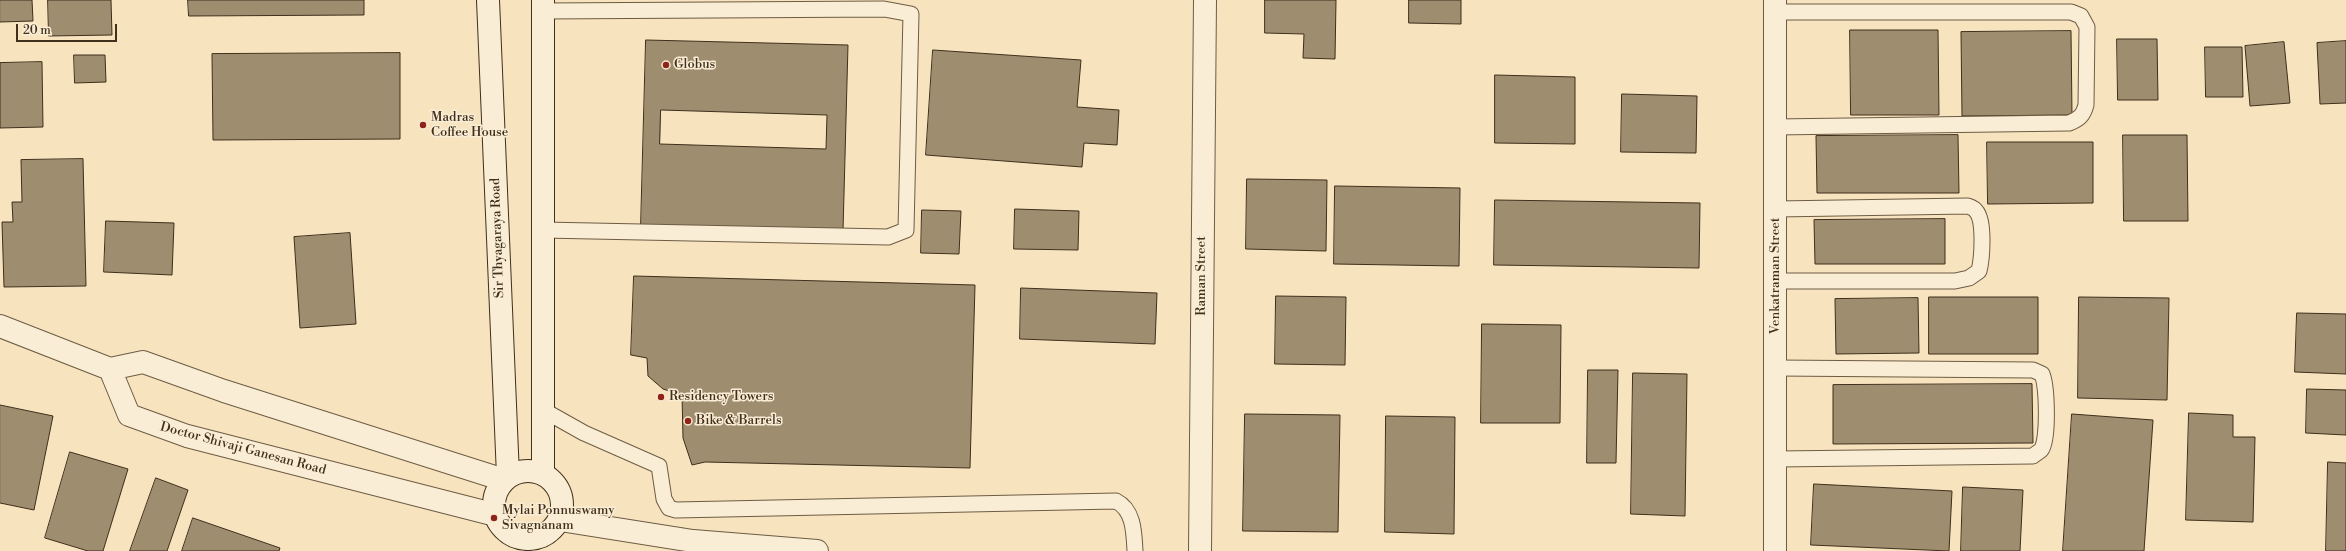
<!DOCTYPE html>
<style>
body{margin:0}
#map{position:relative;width:2346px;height:551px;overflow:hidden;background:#f8e3bf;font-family:"Libre Bodoni",serif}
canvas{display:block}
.scale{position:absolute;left:16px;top:24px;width:101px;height:18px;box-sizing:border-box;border:2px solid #3f2f1b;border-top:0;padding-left:5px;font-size:12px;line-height:14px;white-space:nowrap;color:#3f2f1b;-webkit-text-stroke:3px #faedd5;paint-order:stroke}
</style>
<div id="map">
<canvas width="2346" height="551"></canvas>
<div class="scale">20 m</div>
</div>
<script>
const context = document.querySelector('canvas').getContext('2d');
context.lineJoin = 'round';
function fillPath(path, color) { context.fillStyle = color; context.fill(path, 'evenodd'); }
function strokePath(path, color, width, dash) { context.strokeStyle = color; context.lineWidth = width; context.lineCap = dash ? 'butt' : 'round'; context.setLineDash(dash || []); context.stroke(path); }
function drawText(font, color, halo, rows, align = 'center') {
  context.font = font + ' "Libre Bodoni",serif'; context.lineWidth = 3; context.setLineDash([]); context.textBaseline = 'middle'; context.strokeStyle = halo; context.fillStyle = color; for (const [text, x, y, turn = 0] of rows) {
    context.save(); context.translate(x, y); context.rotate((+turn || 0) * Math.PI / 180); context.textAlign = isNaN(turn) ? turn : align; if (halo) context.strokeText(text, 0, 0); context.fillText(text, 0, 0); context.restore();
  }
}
const building = new Path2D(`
 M0 0H32L33 21 0 22Z
 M48 0H111L112 35 49 36Z
 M188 0H364V15L189 16Z
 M1265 0H1336L1335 59 1303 58 1304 34 1265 33Z
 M1409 0H1461V24L1409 23Z
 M1850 30H1938L1939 115H1851Z
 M2071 31 2072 115 1962 116 1961 32Z
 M2117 39H2157L2158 100H2118Z
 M646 40 848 45 843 231 641 225ZM661 110 827 115 826 149 660 144Z
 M2346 41V103L2320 104 2317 43Z
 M2284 42 2290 103 2250 106 2245 46Z
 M2205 47H2242L2243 97H2206Z
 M933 50 1081 60 1077 107 1119 110 1117 145 1084 143 1082 167 926 155Z
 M400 53V139L213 140 212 54Z
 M74 55H105L106 82 75 83Z
 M42 62 43 127 0 128V63Z
 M1495 75 1575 77V144L1495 143Z
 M1622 94 1697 96 1696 153 1621 152Z
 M1958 135 1959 193H1817L1816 136Z
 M2123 135H2187L2188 221H2124Z
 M1987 142H2093V203L1988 204Z
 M83 159 86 286 4 287 2 222H13L12 202H22L21 160Z
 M1247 179 1327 180 1326 251 1246 249Z
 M1335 186 1460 188 1459 266 1334 264Z
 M1495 200 1700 203 1699 268 1494 265Z
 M1015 209 1079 211 1078 250 1014 249Z
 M922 210 961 211 959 254 921 253Z
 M1945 219V264H1815L1814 220Z
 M106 221 174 223 172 275 104 272Z
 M350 233 356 324 300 328 294 237Z
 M634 276 975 285 970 468 705 462 692 465 683 438 682 395 663 389 648 376 647 358 631 355Z
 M1021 288 1157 293 1155 344 1020 339Z
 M1276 296 1346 297 1345 365 1275 364Z
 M1929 297H2038V354H1929Z
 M2079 297 2169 298 2167 400 2078 398Z
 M1918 298 1919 353 1836 354 1835 299Z
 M2297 313 2346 314V374L2295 372Z
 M1482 324 1561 325 1560 423H1481Z
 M1588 370H1618L1616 463H1587Z
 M1633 373 1687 374 1685 516 1631 514Z
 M2032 384 2033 443 1833 444V385Z
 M2307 389 2346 390V435L2306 433Z
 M0 405 53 416 34 510 0 503Z
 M2189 413 2233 415V437H2255L2253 522 2186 520Z
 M1245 414 1340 415 1338 532 1243 531Z
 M2072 414 2153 420 2144 551H2063Z
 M1386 416 1455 417 1454 534 1385 532Z
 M70 452 128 469 103 551H88L45 538Z
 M2328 462 2346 463V551H2326Z
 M156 478 188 490 167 551H130Z
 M1814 484 1952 491 1949 551 1811 545Z
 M1963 487 2023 490 2020 551H1961Z
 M193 518 280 548 279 551H182Z`);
fillPath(building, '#9f8d70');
strokePath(building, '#3f2f1b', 1);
const service = new Path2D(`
 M1775 127 2069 123C2079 119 2083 116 2086 105L2087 27 2081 16 2071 12H1776
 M1776 209 1968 206C1971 207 1975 209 1976 211 1985 221 1982 259 1979 271L1969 278 1955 281H1776
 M543 230 888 237 906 230 911 14 884 9 543 11
 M1776 368 2033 370 2042 374C2047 386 2049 440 2041 450 2039 452 2035 454 2033 456L1776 459
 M543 410 584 433 659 466 664 499 669 508 676 510 1116 501C1134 510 1134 533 1135 551`);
const minor = new Path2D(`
 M1200 551 1205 0
 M1775 551V0`);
const tertiary = new Path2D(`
 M0 326 110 369 129 415 187 436 496 515
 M110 369 143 362 224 391 504 480
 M560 520 693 541 817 551`);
const secondary = new Path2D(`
 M488 0 508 476
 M494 505a34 34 0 1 1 68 0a34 34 0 1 1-68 0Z
 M543 473V0`);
strokePath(service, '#6d5c44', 17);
strokePath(minor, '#6d5c44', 24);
strokePath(tertiary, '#6d5c44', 24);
strokePath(secondary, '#3f2f1b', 24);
strokePath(service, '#faedd5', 15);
strokePath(minor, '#faedd5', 22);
strokePath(tertiary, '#faedd5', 22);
strokePath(secondary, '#faedd5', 22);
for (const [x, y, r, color] of [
 [666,65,4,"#8f2418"],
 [423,125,4,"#8f2418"],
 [661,397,4,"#8f2418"],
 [688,421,4,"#8f2418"],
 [494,518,4,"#8f2418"]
]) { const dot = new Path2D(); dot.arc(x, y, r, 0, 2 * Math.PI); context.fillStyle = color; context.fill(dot); strokePath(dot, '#faedd5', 1.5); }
drawText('13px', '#3f2f1b', '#faedd5', [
 ["Globus",674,65],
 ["Madras",431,118],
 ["Coffee House",431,133],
 ["Residency Towers",669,397],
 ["Bike & Barrels",696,421],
 ["Mylai Ponnuswamy",502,511],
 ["Sivagnanam",502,526]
], 'left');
drawText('13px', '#3f2f1b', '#faedd5', [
 ["Sir Thyagaraya Road",498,238,-92],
 ["Raman Street",1202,276,-90],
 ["Venkatraman Street",1776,276,-90],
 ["Doctor Shivaji Ganesan Road",243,449,15]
]);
</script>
